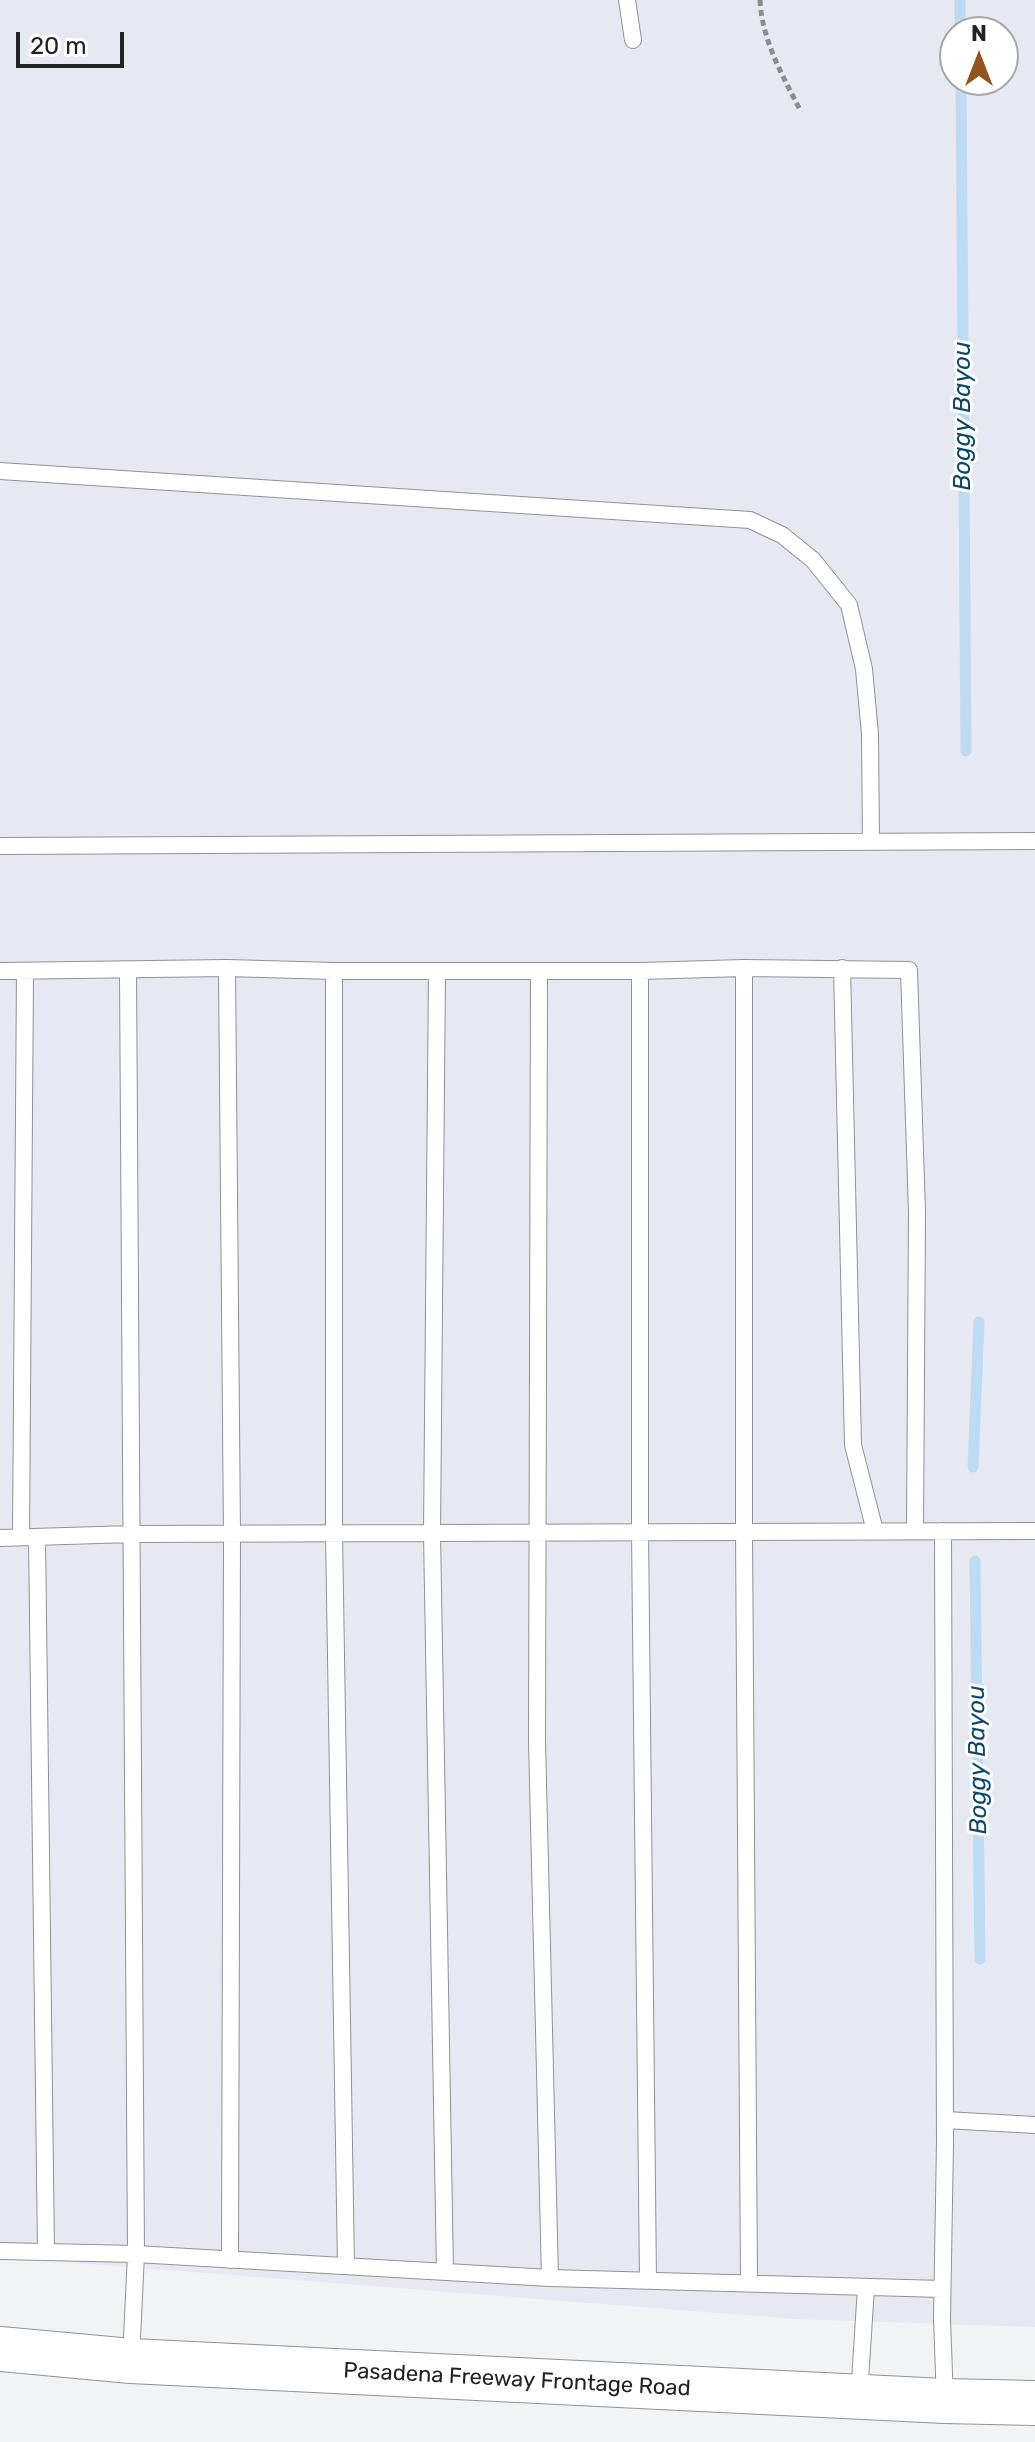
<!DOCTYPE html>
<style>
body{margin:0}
#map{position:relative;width:1035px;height:2442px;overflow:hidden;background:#f2f3f5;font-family:Rubik,sans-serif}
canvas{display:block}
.north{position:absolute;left:939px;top:16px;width:80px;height:80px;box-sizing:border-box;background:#fff;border:2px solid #a7a7a7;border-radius:50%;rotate:0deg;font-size:22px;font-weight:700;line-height:32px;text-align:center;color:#222223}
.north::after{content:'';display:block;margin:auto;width:28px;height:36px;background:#94551d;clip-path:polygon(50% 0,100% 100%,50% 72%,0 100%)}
.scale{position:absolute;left:16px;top:32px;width:108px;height:36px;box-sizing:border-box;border:4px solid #222223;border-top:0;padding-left:10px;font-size:24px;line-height:28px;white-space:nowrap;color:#222223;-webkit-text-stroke:6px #fff;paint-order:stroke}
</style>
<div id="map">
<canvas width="1035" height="2442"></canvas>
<div class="north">N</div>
<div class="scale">20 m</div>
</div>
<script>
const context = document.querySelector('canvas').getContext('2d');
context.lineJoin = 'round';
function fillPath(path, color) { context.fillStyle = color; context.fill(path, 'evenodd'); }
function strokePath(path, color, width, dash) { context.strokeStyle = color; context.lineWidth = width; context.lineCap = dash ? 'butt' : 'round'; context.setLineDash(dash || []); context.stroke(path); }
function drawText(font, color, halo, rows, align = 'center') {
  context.font = font + ' Rubik,sans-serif'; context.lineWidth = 6; context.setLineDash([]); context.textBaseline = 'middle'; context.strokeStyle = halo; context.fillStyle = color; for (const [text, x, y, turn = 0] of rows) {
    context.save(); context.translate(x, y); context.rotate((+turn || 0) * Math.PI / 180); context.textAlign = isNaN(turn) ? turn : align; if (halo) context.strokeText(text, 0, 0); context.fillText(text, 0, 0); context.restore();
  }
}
fillPath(new Path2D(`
 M0 0H1035V2327L795 2319 0 2257ZM955 32H1003V80H955Z`), '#e6e8f2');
strokePath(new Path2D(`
 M960 0V32
 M961 80 966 751
 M973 1467 979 1322
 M975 1561 980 1959`), '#bddbf3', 11);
const lane = new Path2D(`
 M627 0 633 40
 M0 471 750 520 782 535 813 560 849 605 864 669 870 734 871 842
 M0 846 1035 841
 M227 968 232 1534 230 2260
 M744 968V1532L749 2283
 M842 968 853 1445 875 1531
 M0 971 227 968 334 971H640L744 968 909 970 917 1212 915 1531
 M128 971 136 2254 131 2359
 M334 971V1534L346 2266
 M437 971 432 1533 445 2272
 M539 971 537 1741 550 2278
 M640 971V1532L648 2280
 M943 1531 945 2142 942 2319 945 2401
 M21 1537 25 971
 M37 1537 46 2252
 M0 1538 132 1534 1035 1531
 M945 2120 1035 2125
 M0 2251 136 2254 550 2278 942 2289
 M859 2396 866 2287`);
const secondary = new Path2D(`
 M0 2349 131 2361 945 2401 1035 2403`);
strokePath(lane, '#929295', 18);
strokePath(secondary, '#929295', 46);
strokePath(new Path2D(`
 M760 0C762 41 783 76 801 112`), '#8b8c8d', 5, [6, 4]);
strokePath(lane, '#fff', 16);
strokePath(secondary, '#fff', 44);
drawText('22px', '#222223', '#fff', [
 ["Pasadena Freeway Frontage Road",517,2380,3]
]);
drawText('italic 24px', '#0a486f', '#fff', [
 ["Boggy Bayou",963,416,-90],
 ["Boggy Bayou",978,1760,-91]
]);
</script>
